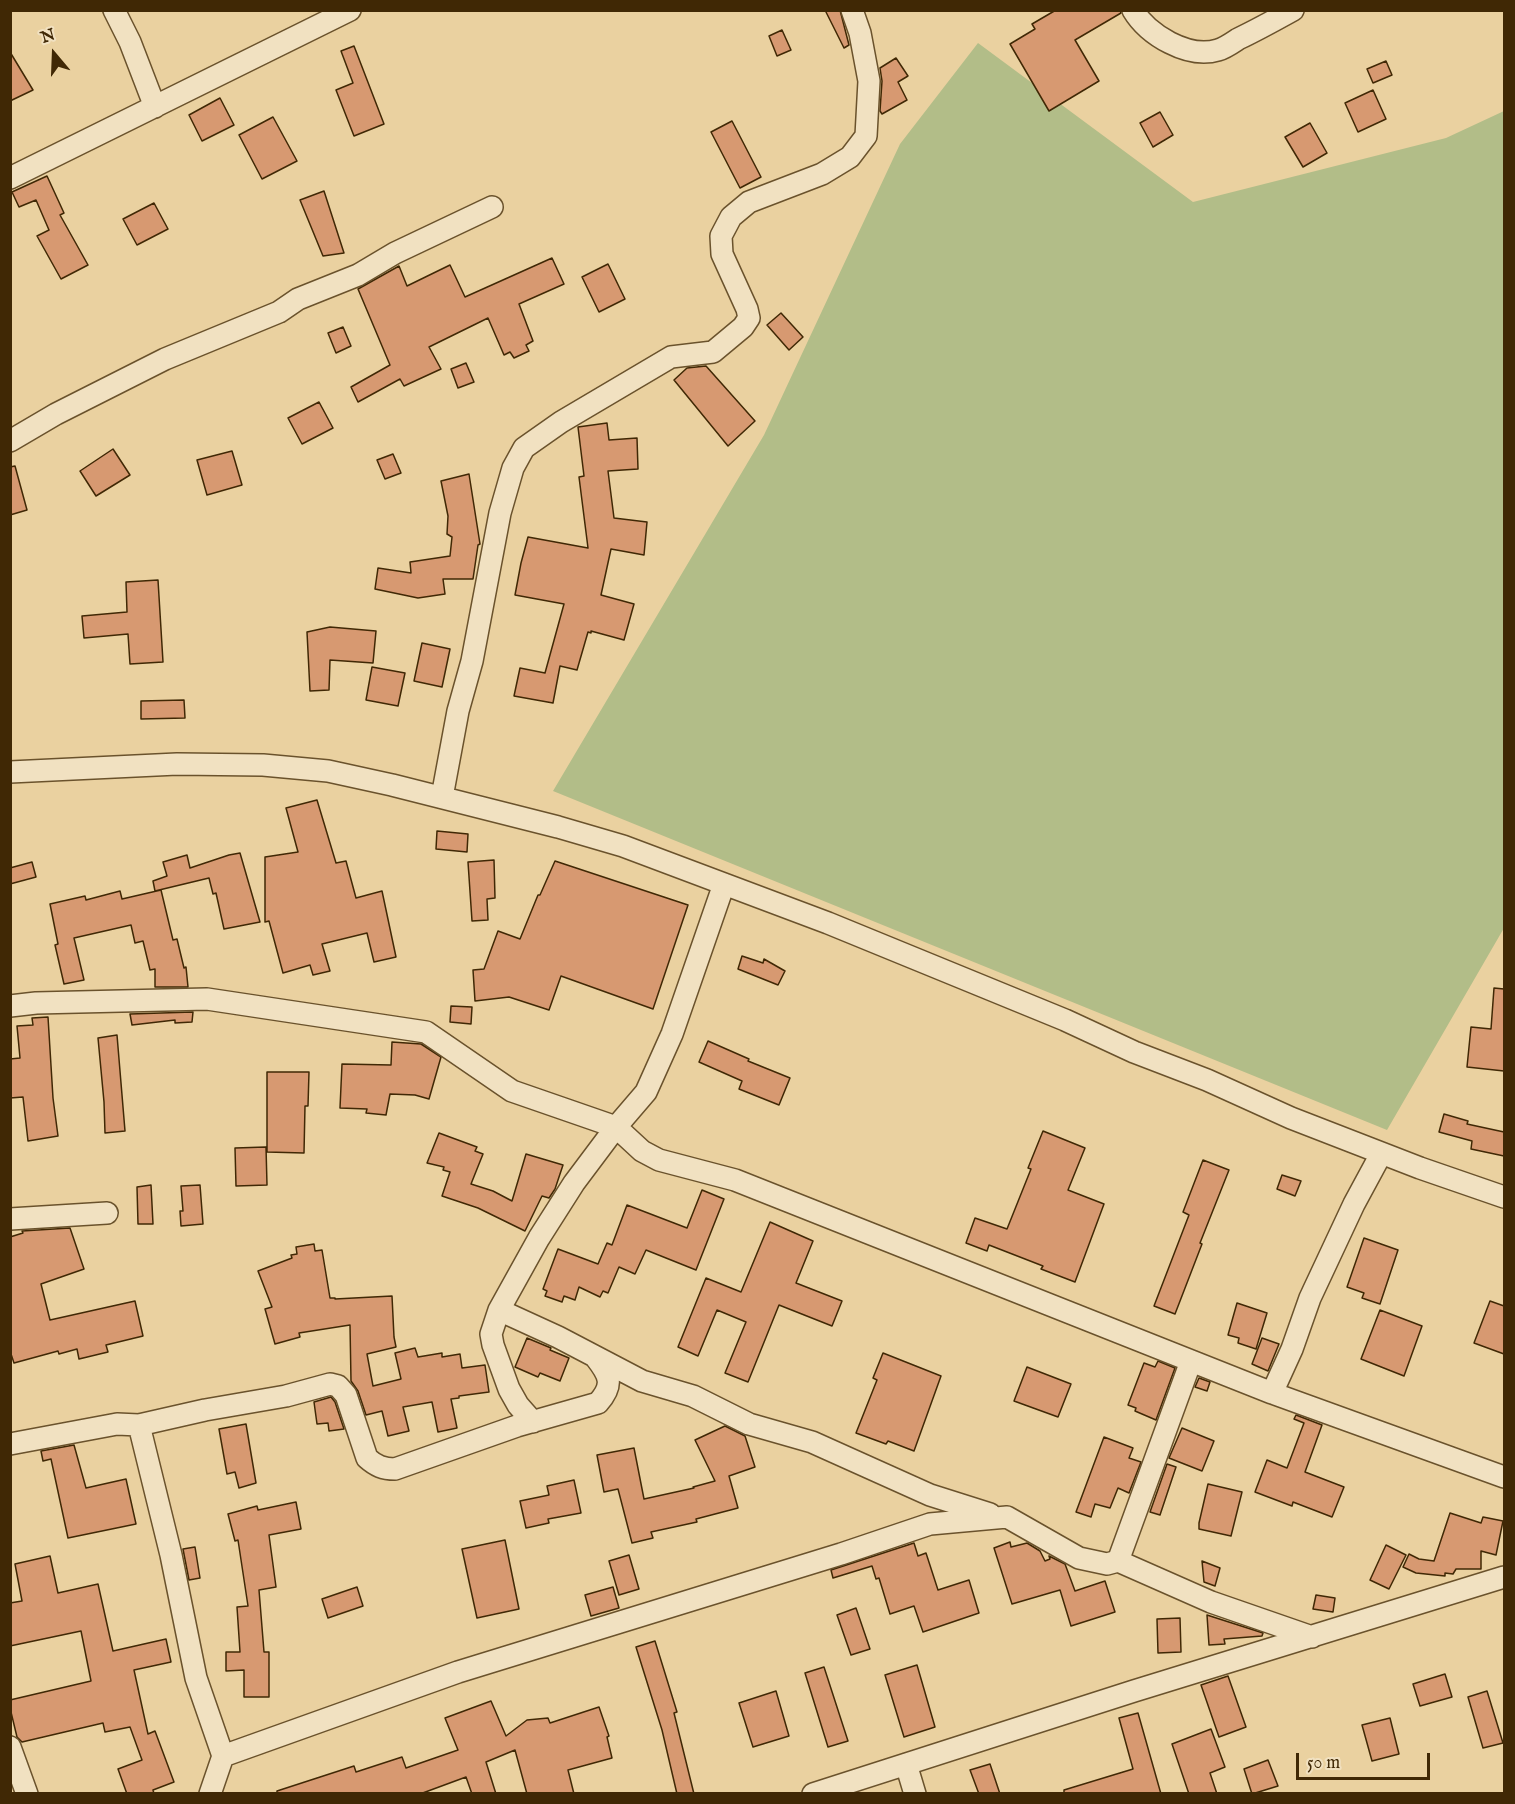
<!DOCTYPE html>
<style>
body{margin:0}
#map{position:relative;width:1515px;height:1804px;overflow:hidden;background:#ead1a0;font-family:"IM FELL English",serif}
canvas{display:block}
.frame{position:absolute;inset:0;border:12px solid #402805;pointer-events:none}
.north{position:absolute;left:24px;top:24px;width:60px;height:60px;-webkit-text-stroke:4px #f1e1c1;paint-order:stroke;rotate:341deg;font-size:16px;font-weight:700;line-height:24px;text-align:center;color:#402805}
.north::after{content:'';display:block;margin:auto;width:21px;height:27px;background:#402805;clip-path:polygon(50% 0,100% 100%,50% 72%,0 100%)}
.scale{position:absolute;left:1296px;top:1753px;width:134px;height:27px;box-sizing:border-box;border:3px solid #402805;border-top:0;padding-left:8px;font-size:18px;line-height:21px;white-space:nowrap;color:#402805;-webkit-text-stroke:4px #f1e1c1;paint-order:stroke}
</style>
<div id="map">
<canvas width="1515" height="1804"></canvas>
<div class="frame"></div>
<div class="north">N</div>
<div class="scale">50 m</div>
</div>
<script>
const context = document.querySelector('canvas').getContext('2d');
context.lineJoin = 'round';
function fillPath(path, color) { context.fillStyle = color; context.fill(path, 'evenodd'); }
function strokePath(path, color, width, dash) { context.strokeStyle = color; context.lineWidth = width; context.lineCap = dash ? 'butt' : 'round'; context.setLineDash(dash || []); context.stroke(path); }
fillPath(new Path2D(`
 M978 43 1193 202 1446 138 1504 111V928L1387 1130 553 791 764 435 900 144Z`), '#b2bd88');
const building = new Path2D(`
 M825 10H840L849 45 844 48Z
 M1056 10H1120L1121 13 1075 40 1099 81 1049 111 1010 44 1035 29 1032 24Z
 M782 30 791 50 777 56 769 36Z
 M354 46 384 124 354 136 336 90 353 83 341 51Z
 M10 52 33 90 10 101Z
 M896 58 908 76 898 82 907 100 882 114 880 111 882 81 880 68Z
 M1386 61 1392 75 1373 83 1367 69Z
 M1373 90 1386 119 1358 132 1345 103Z
 M220 98 234 125 202 141 189 115Z
 M1160 112 1173 135 1153 147 1140 123Z
 M273 117 297 161 262 179 239 135Z
 M732 121 761 177 740 188 711 132Z
 M1310 123 1327 153 1303 167 1285 137Z
 M47 176 64 213 60 215 88 265 61 279 37 236 49 230 36 200 19 207 12 192Z
 M324 191 344 253 323 256 300 200Z
 M154 203 168 229 137 245 123 219Z
 M552 258 564 284 519 304 533 341 526 345 529 351 514 358 510 352 504 355 488 318 429 347 441 369 404 386 400 379 358 402 351 387 390 365 358 289 399 266 407 286 450 265 465 297Z
 M608 264 625 299 599 312 582 277Z
 M781 313 803 337 789 350 767 325Z
 M343 327 351 346 336 353 328 333Z
 M466 363 474 382 458 388 451 369Z
 M706 366 755 421 728 446 674 380 687 368Z
 M319 402 333 428 302 444 288 418Z
 M607 423 609 440 637 438 638 469 608 471 614 518 647 522 644 555 611 549 601 595 634 604 624 640 591 631V633L588 632 577 670 560 666 553 703 514 696 520 668 545 673 564 604 515 595 521 563 528 537 588 548 579 477 584 476 578 427Z
 M113 449 130 475 96 496 80 471Z
 M232 451 242 485 207 495 197 460Z
 M393 454 401 473 385 479 377 460Z
 M15 466 27 510 10 515V467Z
 M469 474 480 544 478 545 473 579H443L445 594 418 598 375 589 378 568 411 573 410 562 450 556 452 537 447 534 448 516 441 481Z
 M158 580 163 662 130 664 128 634 84 638 82 616 127 612 126 582Z
 M330 627 376 631 373 663 330 660 329 690 310 691 307 632Z
 M422 643 450 649 442 687 414 681Z
 M372 667 405 673 398 706 366 700Z
 M184 700 185 718 141 719V701Z
 M317 800 336 863 346 861 356 898 382 891 396 957 374 962 367 933 322 944 330 971 313 975 310 965 283 973 269 921 265 922V857L298 852 286 808Z
 M437 831 468 834 467 852 436 849Z
 M240 853 260 922 224 929 216 893 213 894 209 878 155 891 153 881 167 876 163 862 187 855 190 868 229 855Z
 M494 860 495 898 487 899 488 920 472 921 468 862Z
 M555 861 688 905 653 1009 561 976 549 1010 509 997 475 1001 473 970 484 969 498 931 520 939 538 895H540Z
 M32 862 36 877 10 884V868Z
 M161 890 173 940 177 939 184 968 186 967 188 987H155V969L150 970 143 941 135 943 131 925 74 938 84 980 64 984 55 945 58 944 50 904 85 896 86 900 120 891 122 899Z
 M742 956 763 963 764 959 785 971 778 985 738 969Z
 M1494 988 1504 989V1071L1467 1067 1471 1027 1491 1029Z
 M451 1006 472 1007 471 1024 450 1022Z
 M193 1012 192 1022 175 1023V1020L132 1025 130 1014Z
 M48 1017 53 1098 58 1136 28 1141 23 1097 10 1098V1059L20 1058 17 1026 33 1025 32 1018Z
 M117 1035 125 1131 105 1133 104 1102 98 1038Z
 M708 1041 749 1059 748 1061 790 1078 779 1105 739 1089 742 1081 699 1062Z
 M392 1042 421 1044 441 1057 429 1099 415 1095 390 1094 386 1115 366 1113 367 1109 340 1108 342 1064 391 1065Z
 M267 1072H309L308 1106H305L304 1153 267 1152Z
 M1444 1114 1468 1121 1467 1124 1504 1132V1156L1471 1149 1472 1141 1439 1132Z
 M1043 1131 1085 1148 1068 1190 1104 1204 1075 1282 1041 1269 1043 1266 989 1245 987 1251 966 1243 975 1218 1007 1229 1031 1169 1028 1168Z
 M439 1133 477 1147 475 1151 483 1154 471 1184 493 1191 512 1201 526 1154 563 1165 555 1189 549 1198 542 1196 525 1231 478 1208 442 1196 450 1172 443 1170 444 1167 427 1163Z
 M266 1147 267 1185 236 1186 235 1148Z
 M1203 1160 1229 1170 1200 1243 1202 1244 1175 1314 1154 1306 1189 1215 1183 1212Z
 M1282 1175 1301 1181 1295 1196 1277 1189Z
 M151 1185 153 1224H138L137 1187Z
 M200 1185 203 1224 181 1226 180 1211H183L181 1186Z
 M702 1190 724 1199 696 1270 646 1250 635 1274 619 1267 608 1293 603 1291 600 1297 579 1287 575 1300 564 1296 562 1302 545 1296 547 1291 543 1289 558 1249 598 1264 607 1243 612 1245 627 1205 687 1228Z
 M770 1222 813 1241 796 1283 842 1301 832 1326 779 1305 748 1382 725 1373 746 1322 717 1310 698 1356 678 1347 706 1278 741 1292Z
 M70 1228 84 1269 41 1284 50 1320 135 1301 143 1336 106 1345 108 1352 79 1359 77 1349 59 1354 58 1351 14 1363 10 1351V1237L23 1233 22 1231Z
 M1364 1238 1398 1250 1380 1304 1362 1298 1364 1293 1347 1287Z
 M314 1244 315 1251 322 1250 330 1298H335V1299L392 1296 394 1337 396 1347 367 1354 373 1386 401 1379 395 1353 415 1348 418 1357 442 1353V1357L460 1354 462 1368 485 1365 489 1392 459 1396V1398L451 1399 457 1428 438 1432 432 1402 403 1407 409 1431 388 1436 382 1411 366 1415 358 1391 351 1381 350 1325 299 1333 300 1337 275 1344 265 1309 272 1307 258 1271 292 1258 291 1255 297 1254 296 1247Z
 M1490 1301 1504 1306V1354L1474 1343Z
 M1237 1303 1267 1313 1256 1349 1238 1343 1239 1338 1228 1335Z
 M1380 1310 1422 1326 1404 1376 1361 1359Z
 M527 1338 551 1348 550 1350 569 1358 560 1381 540 1373 538 1377 515 1367Z
 M1262 1338 1279 1344 1268 1371 1252 1364Z
 M883 1353 941 1376 914 1451 888 1441 886 1444 856 1433 877 1380 873 1378Z
 M1158 1361 1175 1368 1156 1420 1135 1411 1136 1408 1128 1405 1144 1363 1155 1367Z
 M1027 1367 1071 1384 1058 1417 1014 1401Z
 M1199 1378 1210 1382 1207 1391 1195 1387Z
 M331 1397 335 1402 344 1429 329 1431 328 1423 317 1424 314 1402Z
 M1296 1415 1322 1425 1305 1472 1344 1487 1332 1517 1293 1502 1292 1506 1255 1492 1267 1460 1287 1468 1304 1423 1294 1419Z
 M246 1424 256 1483 239 1488 235 1472 227 1474 219 1429Z
 M725 1426 745 1436 755 1467 729 1476 738 1508 696 1519 697 1522 651 1532 653 1538 632 1543 618 1489 604 1492 597 1455 634 1448 644 1499 694 1488 693 1487 715 1481 695 1440Z
 M1182 1428 1214 1441 1202 1471 1169 1458Z
 M1104 1437 1133 1448 1129 1458 1141 1462 1129 1493 1118 1488 1110 1508 1095 1504 1091 1517 1076 1512Z
 M74 1445 86 1488 126 1479 136 1524 68 1538 51 1459 43 1461 41 1451Z
 M1167 1464 1176 1467 1160 1515 1150 1512Z
 M574 1480 581 1513 548 1519 549 1523 526 1528 520 1501 549 1495 547 1486Z
 M1208 1484 1242 1492 1231 1536 1199 1529V1523Z
 M296 1502 301 1529 269 1535 276 1587 259 1590 264 1652H269V1697H244V1670L226 1671V1652H240L237 1607 248 1606 238 1540 235 1541 228 1514 257 1506 258 1510Z
 M1450 1513 1481 1523 1483 1517 1503 1521 1496 1555 1481 1551V1569H1456L1453 1574 1445 1573V1576L1416 1573 1403 1567 1409 1554 1419 1559 1434 1561Z
 M505 1540 519 1609 477 1618 462 1549Z
 M1010 1542 1011 1547 1027 1543 1040 1551 1045 1561 1050 1559 1049 1556 1065 1564 1075 1591 1105 1581 1115 1612 1071 1626 1060 1590 1012 1604 994 1548Z
 M914 1543 918 1556 926 1553 938 1590 969 1580 979 1613 923 1632 914 1606 890 1614 879 1578 876 1579 872 1566 833 1578 831 1570Z
 M1386 1545 1406 1555 1389 1589 1370 1580Z
 M195 1547 200 1578 189 1580 183 1549Z
 M629 1555 639 1589 619 1595 609 1561Z
 M50 1556 58 1593 98 1584 113 1651 166 1639 171 1662 134 1670 148 1734 155 1731 174 1782 153 1790 154 1794H127L118 1769 142 1760 130 1727 105 1732 103 1723 22 1742 17 1737 10 1708V1700L91 1681 81 1631 10 1646V1603L22 1601 15 1564Z
 M1202 1561 1220 1568 1215 1586 1204 1582Z
 M357 1587 363 1606 328 1618 322 1599Z
 M613 1587 619 1608 591 1616 585 1595Z
 M1316 1595 1335 1598 1333 1612 1313 1609Z
 M856 1608 870 1649 851 1655 837 1615Z
 M1207 1615 1263 1633 1262 1636 1224 1639 1225 1644 1209 1645Z
 M1180 1618 1181 1652 1158 1653 1157 1619Z
 M655 1641 677 1712 674 1713 694 1794H677L662 1730 636 1647Z
 M917 1665 935 1727 904 1737 885 1675Z
 M824 1667 848 1741 828 1747 805 1673Z
 M1445 1674 1452 1697 1420 1706 1413 1684Z
 M1228 1676 1246 1727 1219 1737 1201 1685Z
 M776 1691 789 1736 753 1747 739 1703Z
 M1487 1691 1503 1743 1483 1748 1468 1697Z
 M491 1701 506 1736 527 1720 548 1718 550 1723 599 1707 609 1736 607 1737 612 1758 568 1770 574 1794H527L515 1750 486 1762 496 1794H472L466 1777 420 1794H277V1791L354 1766 356 1772 402 1757 406 1768 458 1750 445 1718Z
 M1138 1713 1161 1794H1064V1790L1133 1769 1119 1718Z
 M1390 1718 1399 1754 1372 1761 1362 1725Z
 M1211 1729 1225 1767 1210 1773 1217 1794H1189L1172 1744Z
 M1268 1760 1278 1786 1252 1794 1244 1769Z
 M990 1764 1000 1794H979L970 1770Z`);
fillPath(building, '#d79971');
strokePath(building, '#402805', 1.5);
const minor = new Path2D(`
 M114 10 130 42 155 107
 M1133 10C1148 35 1188 59 1218 50 1225 48 1232 43 1238 39 1257 30 1275 20 1293 10
 M10 178 350 10
 M10 441 56 414 165 359 279 312 298 299 358 275 395 253 492 207
 M10 772 177 764 263 765 328 771 392 785 558 827 623 846 828 923 1065 1020 1134 1052 1207 1080 1291 1118 1420 1168 1504 1197
 M442 797 458 711 472 661 500 513 513 468 524 448 561 422 671 357 713 352 743 327 749 318 747 309 722 254 721 236 731 217 749 202 822 174 850 157 866 136 869 81 860 33 852 10
 M10 1006 36 1003 207 999 426 1032 512 1091 616 1127 642 1151 659 1160 735 1180 1272 1393 1504 1477
 M10 1219 107 1213
 M499 1310 558 1337 642 1381 693 1396 749 1424 812 1442 930 1495 990 1514
 M1272 1393 1292 1349 1310 1298 1354 1204 1381 1154
 M533 1422 518 1405 509 1389 493 1345 491 1334 499 1310 539 1238 574 1183 616 1127 646 1092 672 1034 724 884
 M139 1425 171 1555 196 1678 223 1756
 M10 1444 117 1424 139 1425 205 1410 286 1396 330 1384 338 1386 346 1395 367 1458C376 1466 383 1469 395 1469L517 1426 598 1403C614 1385 610 1376 596 1358
 M1118 1561 1211 1602 1312 1637
 M10 1747 27 1794
 M906 1764 915 1794
 M210 1794 223 1756 458 1672 841 1554 930 1524 1007 1517 1079 1558 1107 1564 1118 1561 1191 1361
 M813 1794 1134 1691 1504 1577`);
strokePath(minor, '#6a522c', 24);
strokePath(minor, '#f1e1c1', 21);
</script>
